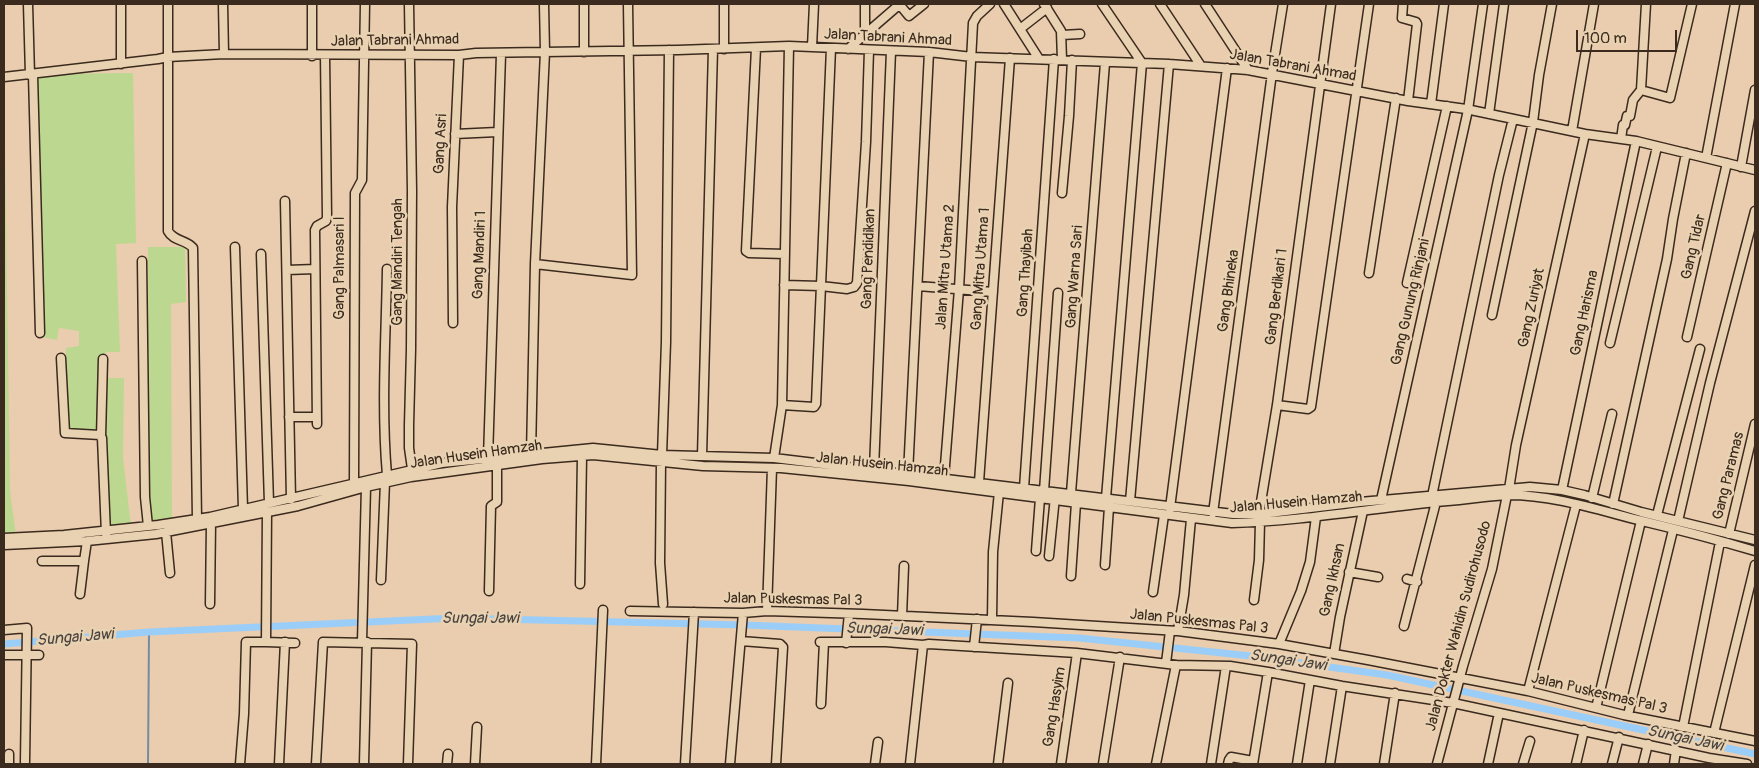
<!DOCTYPE html>
<style>
body{margin:0}
#map{position:relative;width:1759px;height:768px;overflow:hidden;background:#eaccaf;font-family:Pangolin,sans-serif}
canvas{display:block}
.frame{position:absolute;inset:0;border:5px solid #3b2a1e;pointer-events:none}
.scale{position:absolute;left:1576px;top:30px;width:101px;height:22px;box-sizing:border-box;border:2px solid #3b2a1e;border-top:0;padding-left:6px;font-size:15px;line-height:18px;white-space:nowrap;color:#3b2a1e;-webkit-text-stroke:4px #e9d2b2;paint-order:stroke}
</style>
<div id="map">
<canvas width="1759" height="768"></canvas>
<div class="frame"></div>
<div class="scale">100 m</div>
</div>
<script>
const context = document.querySelector('canvas').getContext('2d');
context.lineJoin = 'round';
function fillPath(path, color) { context.fillStyle = color; context.fill(path, 'evenodd'); }
function strokePath(path, color, width, dash) { context.strokeStyle = color; context.lineWidth = width; context.lineCap = dash ? 'butt' : 'round'; context.setLineDash(dash || []); context.stroke(path); }
function drawText(font, color, halo, rows, align = 'center') {
  context.font = font + ' Pangolin,sans-serif'; context.lineWidth = 5; context.setLineDash([]); context.textBaseline = 'middle'; context.strokeStyle = halo; context.fillStyle = color; for (const [text, x, y, turn = 0] of rows) {
    context.save(); context.translate(x, y); context.rotate((+turn || 0) * Math.PI / 180); context.textAlign = isNaN(turn) ? turn : align; if (halo) context.strokeText(text, 0, 0); context.fillText(text, 0, 0); context.restore();
  }
}
fillPath(new Path2D(`
 M133 73 136 243 116 244 120 352H106V378H124L123 457 132 535 107 537 103 435 63 431 66 348 79 346V331L59 328 57 340 42 337 36 74Z
 M4 81 10 491 16 536 4 535Z
 M148 247H185L186 302 171 304 172 522 147 526Z`), '#bcd890');
strokePath(new Path2D(`
 M148 764 149 632`), '#748ca1', 2);
strokePath(new Path2D(`
 M4 644 149 632 455 618 744 625 1079 638 1251 656 1387 675 1755 754`), '#9acef8', 7);
const minor = new Path2D(`
 M28 4 30 75
 M121 4V64
 M168 4V231C174 242 186 239 193 248L197 519
 M223 4 224 54
 M312 4V56
 M409 4 412 191 411 349 409 425V448L412 469
 M584 4V52
 M865 4V35
 M899 4 909 16 924 4
 M1004 4 1039 59
 M1044 4 1061 31 1062 60
 M1102 4 1142 63 1106 498
 M1160 4 1201 66
 M1205 4 1248 70
 M1403 4 1402 18 1416 22 1417 24 1408 101
 M1020 29 1047 8
 M1062 35 1080 34
 M812 47 814 4
 M756 48 746 251 749 253 785 254
 M724 49V4
 M848 49 900 4
 M33 75 40 333
 M4 77 158 59 168 57 224 54 459 55 476 53 678 50 789 46 929 52 972 57 1169 64 1248 70 1408 101 1466 109 1585 134 1636 141 1755 170
 M1641 90 1670 98 1692 4
 M1431 104 1444 4
 M1489 114 1504 4
 M1572 131 1594 4
 M455 134 497 132
 M1621 139 1623 125H1625L1627 116H1630L1633 100 1641 90 1646 4
 M1706 158 1735 4
 M1741 167 1755 90
 M1062 193 1069 116 1072 60
 M285 201 291 499
 M235 247 243 509
 M261 254 269 503
 M142 261 145 497 148 526
 M535 264 632 275 628 4
 M287 270 315 269
 M1369 273 1396 98
 M1407 283 1447 106
 M784 285 821 286 847 289 854 287 857 283 866 142 869 50
 M918 286 993 292
 M1492 315 1533 122 1539 75 1552 4
 M453 323 452 207 459 55
 M1687 337 1727 163
 M1610 343 1657 147
 M61 358 65 433 100 435 102 438 106 534
 M782 405 814 407 816 404 831 48
 M1277 405 1308 409 1311 407 1369 4
 M289 417H317
 M317 424 315 230 317 226 326 221 327 217 325 55
 M101 437 103 359
 M531 454 535 264 545 52 544 4
 M662 455 666 342 669 50
 M702 456 713 49
 M488 458 501 54
 M774 458 782 405 789 46
 M661 462 660 563 663 604
 M874 469 891 51
 M908 474 929 52
 M387 475C381 406 386 337 387 269
 M944 478 959 289 973 23 977 16 990 4
 M979 482 1010 58
 M354 483 355 193 362 180 365 4
 M1024 488 1054 59
 M1509 489 1516 445 1585 134
 M1562 490 1636 141
 M1044 491 1058 293
 M1071 493 1105 63
 M1432 496 1499 175 1513 119
 M1592 498 1612 414
 M1381 500 1468 110 1483 4
 M1130 501 1169 64
 M1613 504 1667 259 1673 219 1686 153
 M1170 508 1227 68
 M267 512 266 642 295 643
 M1213 513 1272 73 1283 4
 M1259 514 1277 405 1331 4
 M1657 515 1700 349
 M1678 521 1710 383 1755 211
 M166 532 170 573
 M1729 534 1755 424
 M4 538 64 535 158 525 210 517 442 463 593 448 662 455 774 458 1233 514H1261L1360 502 1530 487 1562 490 1584 495 1641 512 1755 540
 M4 545 87 541 156 534 298 506 366 487 411 477 542 459 593 455 703 466 781 468 909 481 1232 523C1308 521 1383 506 1459 500 1475 498 1492 496 1508 495 1554 495 1598 510 1642 521 1680 530 1718 540 1755 551
 M1036 551 1040 498
 M1049 556 1055 497
 M42 561H84L87 541
 M1105 565 1109 507
 M1349 572 1378 577
 M1071 576 1076 503
 M1407 579 1417 582
 M381 580 385 482
 M580 584 582 456
 M489 591 491 506 497 502V466
 M1153 592 1164 515
 M80 594 84 561
 M1254 600 1259 560 1260 522
 M210 604 211 523
 M630 611 743 613 767 611 863 614 1033 622 1178 631 1279 644 1368 660 1528 691 1624 715 1755 741
 M767 611 772 468
 M902 616 904 566
 M992 619 993 552 999 492
 M1404 626 1436 502
 M4 630 27 628 25 762
 M1178 631 1184 595 1191 519
 M741 641 780 644 783 647 776 764
 M362 642 366 487
 M820 642H886L923 645
 M846 643 849 614
 M1279 644 1301 591 1310 562 1316 517
 M974 647 977 619
 M1334 654 1340 617 1363 511
 M4 655H39
 M1166 663 1170 631
 M1528 691 1576 505
 M821 704 824 642
 M1596 708 1641 521
 M1628 715 1673 530
 M1683 727 1720 542
 M1714 733 1755 565
 M9 754V764
 M240 764 244 714 246 642H266
 M279 764 285 642
 M316 764 323 642 412 644 408 764
 M364 764 367 642
 M447 764 448 754
 M475 764 477 727
 M596 764 603 610
 M685 764 694 612
 M730 764 743 613
 M875 764 878 742
 M910 764 923 645 929 644 1077 653 1176 665 1230 666 1268 672 1342 686 1453 703 1709 758 1747 764
 M998 764 1008 683
 M1061 764 1077 653
 M1103 764 1120 657
 M1156 764 1176 665
 M1211 764 1226 666
 M1228 764 1229 760 1231 757 1253 761
 M1253 764 1268 672
 M1297 764 1310 680
 M1330 764 1342 686
 M1384 764 1395 693
 M1437 764 1463 666 1492 569 1507 495
 M1488 764 1499 713
 M1523 764 1530 741
 M1576 764 1584 730
 M1612 764 1619 737
 M1643 764 1648 744
 M1674 764 1676 750`);
strokePath(minor, '#3b2a1e', 11);
strokePath(minor, '#e9d2b2', 8);
drawText('15px', '#3b2a1e', '#e9d2b2', [
 ["Jalan Tabrani Ahmad",888,38,3],
 ["Jalan Tabrani Ahmad",395,41,-1],
 ["Jalan Tabrani Ahmad",1293,66,10],
 ["Gang Asri",441,144,-87],
 ["Gang Tidar",1694,247,-77],
 ["Gang Mandiri 1",480,255,-88],
 ["Gang Pendidikan",869,259,-88],
 ["Gang Mandiri Tengah",398,262,-90],
 ["Jalan Mitra Utama 2",946,267,-86],
 ["Gang Palmasari I",340,268,-90],
 ["Gang Mitra Utama 1",981,269,-86],
 ["Gang Thayibah",1026,273,-86],
 ["Gang Warna Sari",1075,277,-86],
 ["Gang Bhineka",1229,291,-82],
 ["Gang Berdikari 1",1277,297,-83],
 ["Gang Gunung Rinjani",1411,302,-77],
 ["Gang Zuriyat",1532,308,-78],
 ["Gang Harisma",1585,313,-78],
 ["Jalan Husein Hamzah",476,455,-8],
 ["Jalan Husein Hamzah",882,465,6],
 ["Gang Paramas",1729,476,-76],
 ["Jalan Husein Hamzah",1296,503,-5],
 ["Gang Ikhsan",1333,580,-78],
 ["Jalan Puskesmas Pal 3",793,600,1],
 ["Jalan Puskesmas Pal 3",1199,622,6],
 ["Jalan Dokter Wahidin Sudirohusodo",1459,626,-75],
 ["Jalan Puskesmas Pal 3",1599,694,13],
 ["Gang Hasyim",1055,707,-81]
]);
drawText('italic 16px', '#49433f', '#e9d2b2', [
 ["Sungai Jawi",480,619],
 ["Sungai Jawi",884,630,2],
 ["Sungai Jawi",75,638,-5],
 ["Sungai Jawi",1288,661,8],
 ["Sungai Jawi",1685,739,12]
]);
</script>
